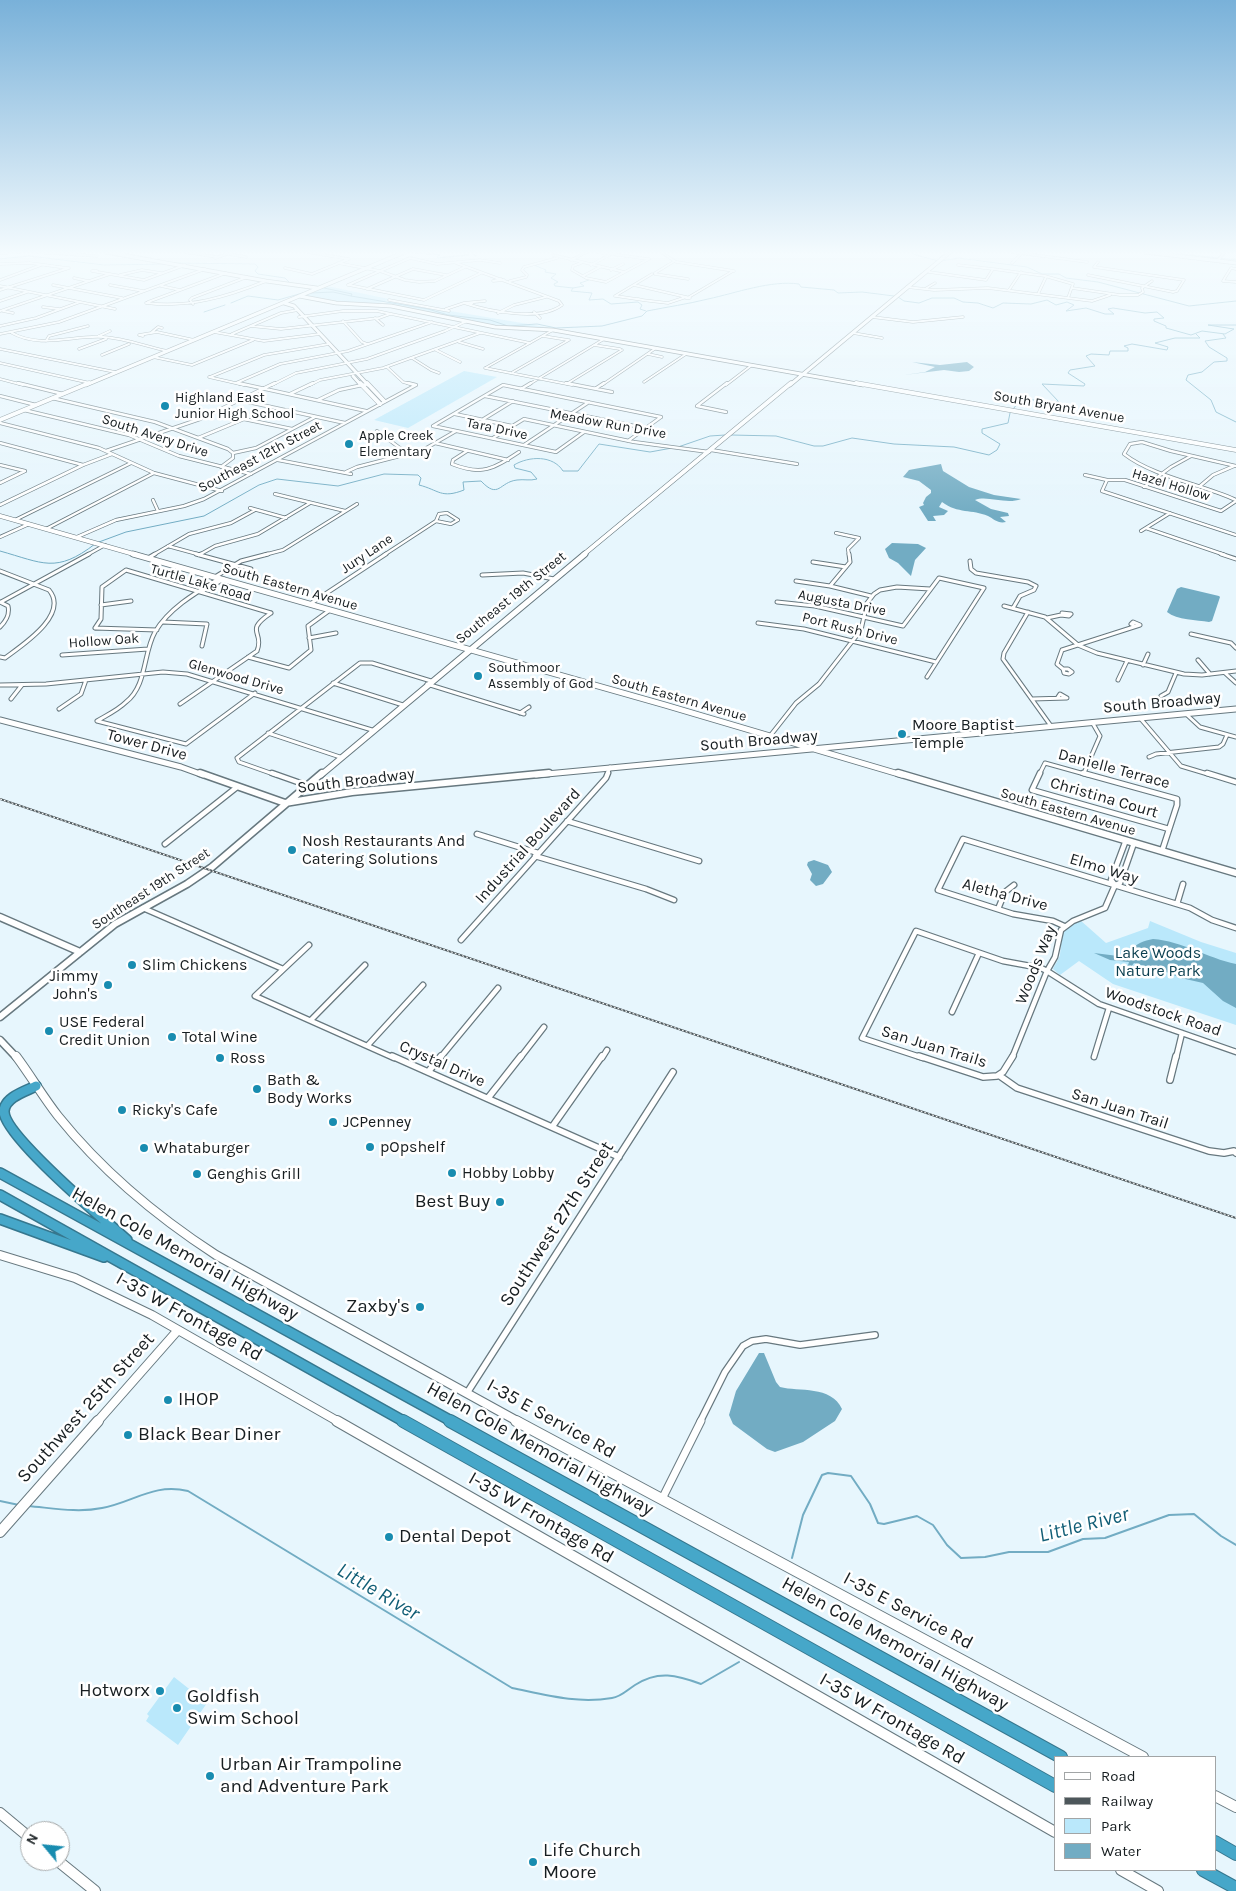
<!DOCTYPE html>
<style>
body{margin:0}
#map{position:relative;width:1236px;height:1891px;overflow:hidden;background:#e7f6fd;font-family:Karla,sans-serif}
canvas{display:block}
.legend{position:absolute;left:1054px;top:1756px;width:162px;height:115px;box-sizing:border-box;background:#fff;border:1px solid #a2a5a6;margin:0;padding:6px 9px;list-style:none;font-size:15px;color:#171e21}
.legend li{display:flex;align-items:center;gap:10px;height:25px}
.legend b{width:25px;border:1px solid #a2a5a6}
.north{position:absolute;left:20px;top:1821px;width:50px;height:50px;box-sizing:border-box;background:#fff;border:1px solid #a2a5a6;border-radius:50%;rotate:298deg;font-size:14px;font-weight:700;line-height:20px;text-align:center;color:#171e21}
.north::after{content:'';display:block;margin:auto;width:18px;height:22px;background:#188cb0;clip-path:polygon(50% 0,100% 100%,50% 72%,0 100%)}
</style>
<div id="map">
<canvas width="1236" height="1891"></canvas>
<ul class="legend">
<li><b style="height:6px;background:#fff"></b>Road</li>
<li><b style="height:6px;background:#4d575b"></b>Railway</li>
<li><b style="height:14px;background:#bae8fb"></b>Park</li>
<li><b style="height:14px;background:#72acc3"></b>Water</li>
</ul>
<div class="north">N</div>
</div>
<script>
const context = document.querySelector('canvas').getContext('2d');
context.lineJoin = 'round';
function fillPath(path, color) { context.fillStyle = color; context.fill(path, 'evenodd'); }
function strokePath(path, color, width, dash) { context.strokeStyle = color; context.lineWidth = width; context.lineCap = dash ? 'butt' : 'round'; context.setLineDash(dash || []); context.stroke(path); }
function drawText(font, color, halo, rows, align = 'center') {
  context.font = font + ' Karla,sans-serif'; context.lineWidth = 5; context.setLineDash([]); context.textBaseline = 'middle'; context.strokeStyle = halo; context.fillStyle = color; for (const [text, x, y, turn = 0] of rows) {
    context.save(); context.translate(x, y); context.rotate((+turn || 0) * Math.PI / 180); context.textAlign = isNaN(turn) ? turn : align; if (halo) context.strokeText(text, 0, 0); context.fillText(text, 0, 0); context.restore();
  }
}
fillPath(new Path2D(`
 M327 286 389 299C371 311 324 300 304 296Z
 M390 301 552 328 499 327 384 304Z
 M464 371 497 377 408 428 374 420Z
 M1080 920 1106 943 1148 928 1150 921 1201 942 1236 953V1025L1113 984 1079 961 1060 975 1053 969C1055 964 1059 959 1060 955 1063 934 1058 931 1080 920Z
 M174 1677 207 1703 178 1745 146 1721 149 1716 147 1714Z`), '#bae8fb');
fillPath(new Path2D(`
 M912 362 940 365 967 362 974 367 969 371 959 372 944 370 904 375 925 372 935 367Z
 M941 464 943 471 969 487 994 495 1021 499C1006 505 987 495 975 500L991 509 1008 513 1009 516 1000 517 1006 522C998 524 994 519 988 516 972 509 958 514 942 502L939 507 948 511 944 515 933 516 936 521H928L919 507 924 505 923 503 926 497 931 493V490L919 481 903 477 909 470Z
 M892 543 918 544 926 548 915 560 911 576 898 563 889 558 885 549Z
 M1181 587 1219 596 1220 597 1212 621 1209 622C1197 620 1177 620 1167 612L1177 589Z
 M814 860 828 865 832 872 823 884 816 886 810 880 812 874 807 865 808 862Z
 M1153 939C1182 941 1207 958 1236 964V1008L1223 1001 1203 983 1181 978 1164 971 1159 973 1157 970 1134 963 1125 975 1129 962 1110 960 1094 953 1134 958 1137 955 1131 951C1136 943 1144 941 1153 939Z
 M759 1353H764L776 1382 780 1387C799 1392 831 1385 842 1409L835 1421 803 1442 775 1452 767 1449 733 1424 729 1415 736 1391Z`), '#72acc3');
strokePath(new Path2D(`
 M410 252C420 254 430 253 440 255L437 256 438 258 468 255
 M475 252 471 253 476 256
 M914 252 913 254 938 261
 M1162 252 1236 260
 M0 259 29 256 104 265 166 264
 M942 261 958 258 1027 267 1042 274H1059L1066 278 1098 282 1189 306 1236 301
 M174 263 255 264 258 267 255 271 258 274 285 278 289 282
 M534 265 546 270 545 272 556 274 551 278 558 282 554 284 555 286 573 288 571 291 592 293 589 300 603 299 611 304 638 302 642 305 640 309 646 311
 M324 288 352 294 351 296 428 309 448 315 490 320 508 326 537 324 556 328 602 326 642 316 647 311C667 307 688 304 708 299 736 293 771 280 799 284L801 287 834 290 838 293 862 292 894 296
 M573 288 584 286 580 283 589 280
 M311 293 333 292 351 296
 M898 297 904 301 919 303 932 298H954L963 302 978 303 993 308 1003 303 1031 304 1047 300 1056 305 1067 302 1074 305 1066 311 1086 308 1105 314H1114L1108 309 1113 308 1145 313 1157 312 1164 318 1154 319V321L1166 326V328L1191 335 1202 331 1225 334 1234 329 1208 325H1236
 M231 303 248 296 278 300 306 292
 M204 312 225 305
 M1223 334 1226 338 1205 341 1209 347 1227 358V361L1214 362 1202 372 1188 375 1186 380 1211 400 1216 412 1236 422
 M731 435 776 436 814 446H823L852 438 894 444 954 447 989 455 997 450 1000 444 982 433V429L1008 423 1010 413 1021 399 1059 402 1042 384 1084 386 1085 384 1068 373 1070 370 1095 366 1086 356 1091 354 1109 355 1110 351H1128V348L1124 346 1132 344 1167 350 1168 347 1155 343 1175 338H1200L1196 334
 M678 447 710 436 725 435
 M99 542 126 532 204 516 259 485 277 479 338 486 384 474 418 475 421 478 419 485C439 490 441 499 464 490L463 482 481 481C499 500 499 482 517 480 524 479 530 481 537 479L531 472 515 468 514 465C529 456 553 455 563 471H578L599 444 650 452 672 448
 M0 551C43 563 56 574 95 544`), '#72acc3', 1);
strokePath(new Path2D(`
 M0 1501 19 1505
 M28 1506C52 1508 78 1513 102 1508 134 1502 153 1483 188 1491L512 1688C546 1695 577 1704 612 1698 621 1697 627 1690 635 1685 658 1670 677 1675 701 1684L739 1662
 M792 1558 803 1515 822 1475 828 1473 851 1476 870 1504 878 1523 884 1524 917 1516 933 1525 947 1545 961 1558 985 1557 1009 1552H1048L1083 1539 1105 1538 1169 1515 1194 1514 1221 1536 1236 1545`), '#72acc3', 2);
const streetFar5 = new Path2D(`
 M35 252 97 256
 M185 252 217 257
 M308 252 348 259
 M597 252 648 259
 M661 252 676 262
 M1012 252 1087 262
 M0 253 19 252
 M228 254 246 257
 M553 255 624 272
 M215 258 233 252
 M571 260 587 252
 M1218 260 1225 252
 M677 262 734 271
 M338 263 380 271 405 280 419 282 435 281 465 267
 M456 263 559 301 562 305C540 322 488 311 464 303L474 302 471 304
 M581 263 573 266 572 270 586 278 606 282 649 259
 M1012 263 1022 253
 M0 264 30 263 67 268
 M591 265 611 254
 M958 265 993 269
 M285 268 312 274 349 259
 M1236 269 1231 268 1223 281 1236 282
 M611 270 623 264
 M97 271H92L144 280 185 265
 M929 272 986 280 993 269 1045 276 1073 284 1068 298
 M655 273 673 262
 M655 274 688 279
 M120 275 142 270 161 273
 M1088 275 1173 292 1177 291 1184 280 1094 267 1098 262
 M583 276 600 267
 M74 278 88 281
 M501 279 493 281 504 280
 M0 280 41 265
 M510 281 526 277 527 275 522 270 524 267 557 258
 M53 285 122 298
 M110 285 143 291
 M348 285 410 258 437 264 480 260 500 263
 M349 285 424 300 481 273
 M634 285 686 297
 M0 286 115 309
 M161 286 180 290
 M907 287 934 290 988 288 1092 301 1110 295
 M1072 288 1120 295H1138L1143 292 1142 288 1152 281
 M367 289 413 269 446 275
 M925 289 935 283
 M0 290 69 268
 M1009 290 1021 272
 M1038 294 1046 277
 M615 296 652 274
 M616 296 643 300 638 299
 M689 297 733 271
 M389 300 449 311
 M642 300 668 303 686 297 690 298H686
 M0 301 27 292
 M148 302 226 273
 M474 302 485 301
 M146 303C190 308 226 297 266 281
 M193 304 190 300 192 298 247 277
 M43 307 59 309
 M446 309 464 303
 M0 311 110 274
 M3 311 13 313
 M534 312 540 318
 M498 313 514 305 546 297
 M299 317 343 311H377L530 343
 M872 317 913 322 963 317
 M375 318 383 325
 M343 321 362 342 367 344
 M0 326 36 318 80 302
 M251 326 281 329 379 318 390 314
 M152 332 158 327 162 328
 M214 332 264 341 320 334
 M12 333C41 349 73 335 103 337 125 338 147 347 168 351
 M853 333 882 338
 M0 334 59 322 205 269
 M232 334 281 313 298 310
 M99 336 110 331
 M143 336 139 335 157 332 194 340
 M543 336 568 340
 M46 341 49 336 88 326
 M459 342 483 349
 M594 345 620 349
 M0 349 115 372
 M79 349 106 339
 M436 350 460 362
 M648 354 662 357
 M102 355 129 344
 M153 357 192 365 253 340
 M412 358 431 370 439 373
 M0 363 90 383
 M387 367 403 382 414 385
 M487 367 553 330
 M485 368 572 385
 M513 372 569 340
 M209 377 244 385
 M210 377 264 355 329 344
 M0 379 23 385
 M644 382 686 354
 M236 383 280 364 348 351 432 322
 M568 383 622 350
 M272 385 296 373 367 359 445 331 467 321
 M310 385 320 380 383 368 480 333
 M365 385 367 384
 M528 385 604 339
 M602 385 656 348
 M726 385 752 365`);
const streetFar4 = new Path2D(`
 M18 383 63 394
 M238 383 366 411
 M408 383 416 385
 M566 383 612 392
 M521 389 531 383
 M595 389 604 383
 M290 394 313 383
 M0 396 36 405
 M485 396 645 428
 M52 398 155 422 228 449 233 453V458L221 467
 M239 400 345 423
 M318 400 339 390 367 384
 M697 406 727 383
 M697 406 726 412
 M24 410 129 435 179 456 251 474
 M455 414 512 426
 M482 420 513 401
 M0 423 99 448 154 473 222 491
 M433 426 503 385 661 417
 M433 426 556 452 584 432
 M377 431 408 454
 M198 438 244 419 292 429
 M493 438 524 419 634 442 709 452
 M628 441 661 417
 M0 443 83 465
 M435 443 508 460
 M524 445 589 402
 M711 450 797 464
 M106 451 200 419 275 383
 M467 451 453 460 452 464C482 476 493 469 519 452
 M233 453 256 448 315 417
 M278 460 351 474
 M0 465 25 471
 M1236 466 1171 451 1142 442 1130 444 1124 454C1154 477 1201 484 1236 500
 M346 472 357 467 423 450 456 431
 M1085 475 1107 480H1125L1221 511 1236 501
 M1107 480 1102 491 1236 535
 M0 483 25 471
 M1200 486 1213 475 1234 466
 M1144 487 1171 467 1191 456
 M275 494 345 511
 M153 500 158 511
 M0 505 83 465 112 454
 M250 508 286 518
 M447 513 458 520 451 524 436 521 439 514Z
 M15 520 131 463
 M1146 528 1225 555
 M46 529 154 473
 M1141 531 1170 513
 M836 533 859 538
 M0 537 29 524
 M77 537 116 520 184 506 204 499 416 385
 M168 546 201 555
 M87 555 105 545
 M153 555 189 534 231 523 255 510
 M199 555 215 546 258 534 310 503
 M264 555 283 550 357 504
 M384 555 436 521
 M849 555 848 549 859 538`);
const streetFar3 = new Path2D(`
 M196 554 251 569
 M1221 554 1236 559
 M199 555 201 554
 M148 558 155 554
 M970 561 971 569 976 573 1028 582 1036 586 1034 590 1020 596 1013 608
 M813 562 846 567
 M0 571 49 590C70 615 21 646 5 658L0 657
 M482 575 523 573 554 579
 M215 577 241 561 268 554
 M796 581 830 586 871 596
 M830 586 850 562 849 554
 M201 592 224 579
 M0 602 8 606C10 615 6 621 0 627
 M1 602 89 554
 M777 602 815 606 903 626 939 578 984 588 927 677
 M310 604 386 554
 M101 605 131 601
 M1004 606 1045 617 1078 645 1097 653 1184 674 1202 675 1236 671
 M1028 612 1004 653 1003 659 1051 726
 M1047 618 1061 615 1069 616 1071 614 1062 613 1064 615
 M163 622 207 624 202 646
 M758 623 804 629 936 662
 M95 628 101 619 102 587 126 570 271 613
 M95 628 157 630
 M1191 634 1231 643 1236 648
 M309 638 336 633
 M62 655 148 649
 M248 657 289 668 311 650 308 626 330 610
 M1198 660 1210 674
 M1143 665 1148 654
 M1063 669H1068L1072 672 1069 674 1064 673Z
 M1063 669 1057 664 1062 650 1140 625 1133 622 1131 624 1133 625
 M1225 673 1236 683
 M1118 680 1127 661
 M333 683 403 705
 M427 684 524 714
 M0 685 46 684 163 672 187 674 372 730
 M1161 696 1168 692 1176 673
 M11 699 22 685
 M1032 699 1067 698 1060 694 1058 697
 M180 704 257 651C265 631 243 632 271 613
 M59 709 81 694 86 680
 M520 713 529 707
 M1186 714 1200 727 1236 737
 M1140 718 1181 766 1211 775
 M97 721C107 715 118 710 126 702 147 686 143 653 155 632 169 608 197 592 220 578
 M97 721 186 744 255 693
 M268 733 340 757
 M770 736 796 703 819 684 861 630 867 603 874 594 880 590 897 587 930 589
 M1149 757 1156 754 1219 747 1223 744 1227 735
 M1084 773 1100 736 1092 722
 M276 775 239 762 237 758 360 663H372L431 681
 M607 775 610 767
 M1039 775 1045 763 1088 775`);
const streetFar2 = new Path2D(`
 M272 773 306 785
 M1040 773 1032 790 1169 829
 M1083 773 1177 799V805L1162 851
 M1207 773 1236 782
 M567 821 699 861
 M477 834 538 853
 M1126 840 1111 880 1115 885 1120 883 1134 843
 M165 844 237 787
 M535 856 646 889 674 900
 M1177 904 1183 884
 M143 908 283 969
 M998 909 1005 892 1014 885
 M1064 926 1053 921 1013 914 938 890 963 839 1190 908 1212 920 1236 928
 M461 940 606 778 608 773
 M309 945 255 996 394 1058
 M1047 971 1099 1004 1236 1052
 M1047 971 1055 957 1061 930 1073 921 1105 908 1115 885
 M952 1012 979 953
 M311 1020 365 965
 M368 1045 423 985
 M1094 1057 1109 1008
 M440 1058 498 988
 M520 1058 544 1027
 M602 1058 607 1050
 M923 1058 862 1038 916 931 1003 961 1041 968 1047 971
 M1012 1058 1047 971
 M1176 1058 1182 1033`);
const streetFar1 = new Path2D(`
 M392 1056 619 1157
 M919 1056 983 1077 997 1076 1003 1072 1013 1056
 M428 1072 441 1056
 M1000 1076 1017 1088 1209 1151 1224 1153 1234 1151 1236 1153
 M1170 1080 1176 1056
 M488 1098 521 1056
 M552 1127 602 1056
 M467 1393 673 1072
 M700 1422 725 1372 743 1346 752 1341 766 1339 800 1345 875 1335`);
const street = new Path2D(`
 M662 1499 701 1421`);
const secondaryFar5 = new Path2D(`
 M106 252 266 281 317 288
 M1145 252 1236 263
 M299 296 336 303 391 306 495 327 553 330 863 385
 M284 303 294 306 368 385
 M353 376 361 385
 M86 385 405 252
 M790 385 950 252`);
const secondaryFar4 = new Path2D(`
 M360 383 380 404
 M367 383 384 401
 M856 383 1236 450
 M0 420 89 383
 M0 516 137 555
 M583 555 791 383`);
const secondaryFar3 = new Path2D(`
 M133 554 665 705 902 775
 M0 720 181 767 203 775
 M321 775 585 554
 M536 775 1236 709`);
const secondaryFar2 = new Path2D(`
 M200 773 285 803 352 792 549 773
 M898 773 1236 873
 M0 917 80 952
 M0 1017 115 924 187 884 212 867 322 773
 M0 1040 17 1058`);
const secondaryFar1 = new Path2D(`
 M16 1056C31 1076 43 1097 58 1116 103 1172 156 1216 216 1255L519 1422
 M0 1255 75 1278 152 1315 339 1422
 M97 1422 178 1330`);
const secondary = new Path2D(`
 M337 1421 1055 1832
 M516 1421 1143 1757
 M0 1532 98 1421
 M1215 1796 1236 1807
 M0 1813 30 1838
 M58 1861 95 1891
 M1121 1870 1158 1891`);
const highwayFar1 = new Path2D(`
 M36 1086C26 1091 5 1097 4 1111 3 1135 106 1221 127 1240
 M0 1173 453 1422
 M0 1195 405 1422
 M0 1219 104 1257`);
const highway = new Path2D(`
 M403 1421 1055 1786
 M450 1421 1061 1757
 M1215 1842 1236 1854
 M1203 1870 1236 1888`);
strokePath(streetFar5, '#67787f', 3);
strokePath(streetFar4, '#67787f', 4);
strokePath(streetFar3, '#67787f', 5);
strokePath(streetFar2, '#67787f', 7);
strokePath(streetFar1, '#67787f', 8);
strokePath(street, '#67787f', 9);
strokePath(secondaryFar5, '#67787f', 4.5);
strokePath(secondaryFar4, '#67787f', 5);
strokePath(secondaryFar3, '#67787f', 7);
strokePath(secondaryFar2, '#67787f', 9);
strokePath(secondaryFar1, '#67787f', 10);
strokePath(secondary, '#67787f', 12);
strokePath(highwayFar1, '#36778e', 12);
strokePath(highway, '#36778e', 14);
strokePath(streetFar5, '#fff', 2);
strokePath(streetFar4, '#fff', 2.5);
strokePath(streetFar3, '#fff', 3);
strokePath(streetFar2, '#fff', 4.5);
strokePath(streetFar1, '#fff', 5.5);
strokePath(street, '#fff', 7);
strokePath(secondaryFar5, '#fff', 3);
strokePath(secondaryFar4, '#fff', 4);
strokePath(secondaryFar3, '#fff', 5);
strokePath(secondaryFar2, '#fff', 6);
strokePath(secondaryFar1, '#fff', 8);
strokePath(secondary, '#fff', 10);
strokePath(highwayFar1, '#46a7c9', 9);
strokePath(highway, '#46a7c9', 12);
const rail = new Path2D(`
 M0 799 1236 1218`);
strokePath(rail, '#4d575b', 2);
strokePath(rail, '#fff', 1, [2]);
const sky = context.createLinearGradient(0, 0, 0, 516);
sky.addColorStop(0, '#79b1d9');
sky.addColorStop(0.49, '#f4fbfe');
sky.addColorStop(1, '#f4fbfe00');
context.fillStyle = sky;
context.fillRect(0, 0, 1236, 516);
for (const [x, y, r, color] of [
 [165,406,5,"#188cb0"],
 [349,444,5,"#188cb0"],
 [478,676,5,"#188cb0"],
 [902,734,5,"#188cb0"],
 [292,850,5,"#188cb0"],
 [132,965,5,"#188cb0"],
 [108,985,5,"#188cb0"],
 [49,1031,5,"#188cb0"],
 [172,1037,5,"#188cb0"],
 [220,1058,5,"#188cb0"],
 [257,1089,5,"#188cb0"],
 [122,1110,5,"#188cb0"],
 [333,1122,5,"#188cb0"],
 [370,1147,5,"#188cb0"],
 [144,1148,5,"#188cb0"],
 [452,1173,5,"#188cb0"],
 [197,1174,5,"#188cb0"],
 [500,1202,5,"#188cb0"],
 [420,1307,5,"#188cb0"],
 [168,1400,5,"#188cb0"],
 [128,1435,5,"#188cb0"],
 [389,1537,5,"#188cb0"],
 [160,1691,5,"#188cb0"],
 [177,1708,5,"#188cb0"],
 [210,1776,5,"#188cb0"],
 [533,1862,5,"#188cb0"]
]) { const dot = new Path2D(); dot.arc(x, y, r, 0, 2 * Math.PI); context.fillStyle = color; context.fill(dot); strokePath(dot, '#fff', 2); }
drawText('14px', '#171e21', '#fff', [
 ["Highland East",175,398],
 ["Junior High School",175,414],
 ["Apple Creek",359,436],
 ["Elementary",359,452],
 ["Southmoor",488,668],
 ["Assembly of God",488,684]
], 'left');
drawText('14px', '#171e21', '#fff', [
 ["South Bryant Avenue",1059,407,10],
 ["Meadow Run Drive",608,424,10],
 ["Tara Drive",497,429,12],
 ["South Avery Drive",155,436,18],
 ["Southeast 12th Street",260,457,-28],
 ["Hazel Hollow",1171,485,17],
 ["Jury Lane",367,554,-34],
 ["Turtle Lake Road",201,583,16],
 ["South Eastern Avenue",290,587,16],
 ["Southeast 19th Street",511,598,-39],
 ["Augusta Drive",842,603,11],
 ["Port Rush Drive",850,629,14],
 ["Hollow Oak",104,641,-4],
 ["Glenwood Drive",236,677,16],
 ["South Eastern Avenue",679,698,16],
 ["South Eastern Avenue",1068,812,16],
 ["Southeast 19th Street",151,889,-33]
]);
drawText('16px', '#171e21', '#fff', [
 ["South Broadway",1162,703,-5],
 ["South Broadway",759,741,-5],
 ["Tower Drive",147,745,15],
 ["Danielle Terrace",1114,769,15],
 ["South Broadway",356,781,-7],
 ["Christina Court",1104,798,16],
 ["Industrial Boulevard",528,846,-48],
 ["Elmo Way",1104,869,17],
 ["Aletha Drive",1005,895,15],
 ["Woods Way",1036,965,-68],
 ["Woodstock Road",1163,1012,19],
 ["San Juan Trails",934,1047,17],
 ["Crystal Drive",442,1064,24],
 ["San Juan Trail",1120,1109,18]
]);
drawText('16px', '#171e21', '#fff', [
 ["Moore Baptist",912,725],
 ["Temple",912,743],
 ["Nosh Restaurants And",302,841],
 ["Catering Solutions",302,859],
 ["Slim Chickens",142,965],
 ["Jimmy",98,976,"right"],
 ["John's",98,994,"right"],
 ["USE Federal",59,1022],
 ["Credit Union",59,1040],
 ["Total Wine",182,1037],
 ["Ross",230,1058],
 ["Bath &",267,1080],
 ["Body Works",267,1098],
 ["Ricky's Cafe",132,1110],
 ["JCPenney",343,1122],
 ["pOpshelf",380,1147],
 ["Whataburger",154,1148],
 ["Hobby Lobby",462,1173],
 ["Genghis Grill",207,1174]
], 'left');
drawText('16px', '#093e4f', '#fff', [
 ["Lake Woods",1158,953],
 ["Nature Park",1158,971]
]);
drawText('19px', '#171e21', '#fff', [
 ["Best Buy",490,1202,"right"],
 ["Zaxby's",410,1307,"right"],
 ["IHOP",178,1400],
 ["Black Bear Diner",138,1435],
 ["Dental Depot",399,1537],
 ["Hotworx",150,1691,"right"],
 ["Goldfish",187,1697],
 ["Swim School",187,1719],
 ["Urban Air Trampoline",220,1765],
 ["and Adventure Park",220,1787],
 ["Life Church",543,1851],
 ["Moore",543,1873]
], 'left');
drawText('19px', '#171e21', '#fff', [
 ["Southwest 27th Street",557,1224,-57],
 ["Helen Cole Memorial Highway",185,1254,29],
 ["I-35 W Frontage Rd",189,1317,29],
 ["Southwest 25th Street",86,1408,-48],
 ["I-35 E Service Rd",551,1419,29],
 ["Helen Cole Memorial Highway",540,1449,29],
 ["I-35 W Frontage Rd",541,1518,30],
 ["I-35 E Service Rd",908,1611,28],
 ["Helen Cole Memorial Highway",895,1644,29],
 ["I-35 W Frontage Rd",892,1719,30]
]);
drawText('italic 21px', '#115e76', '#fff', [
 ["Little River",1084,1525,-14],
 ["Little River",378,1592,31]
]);
</script>
